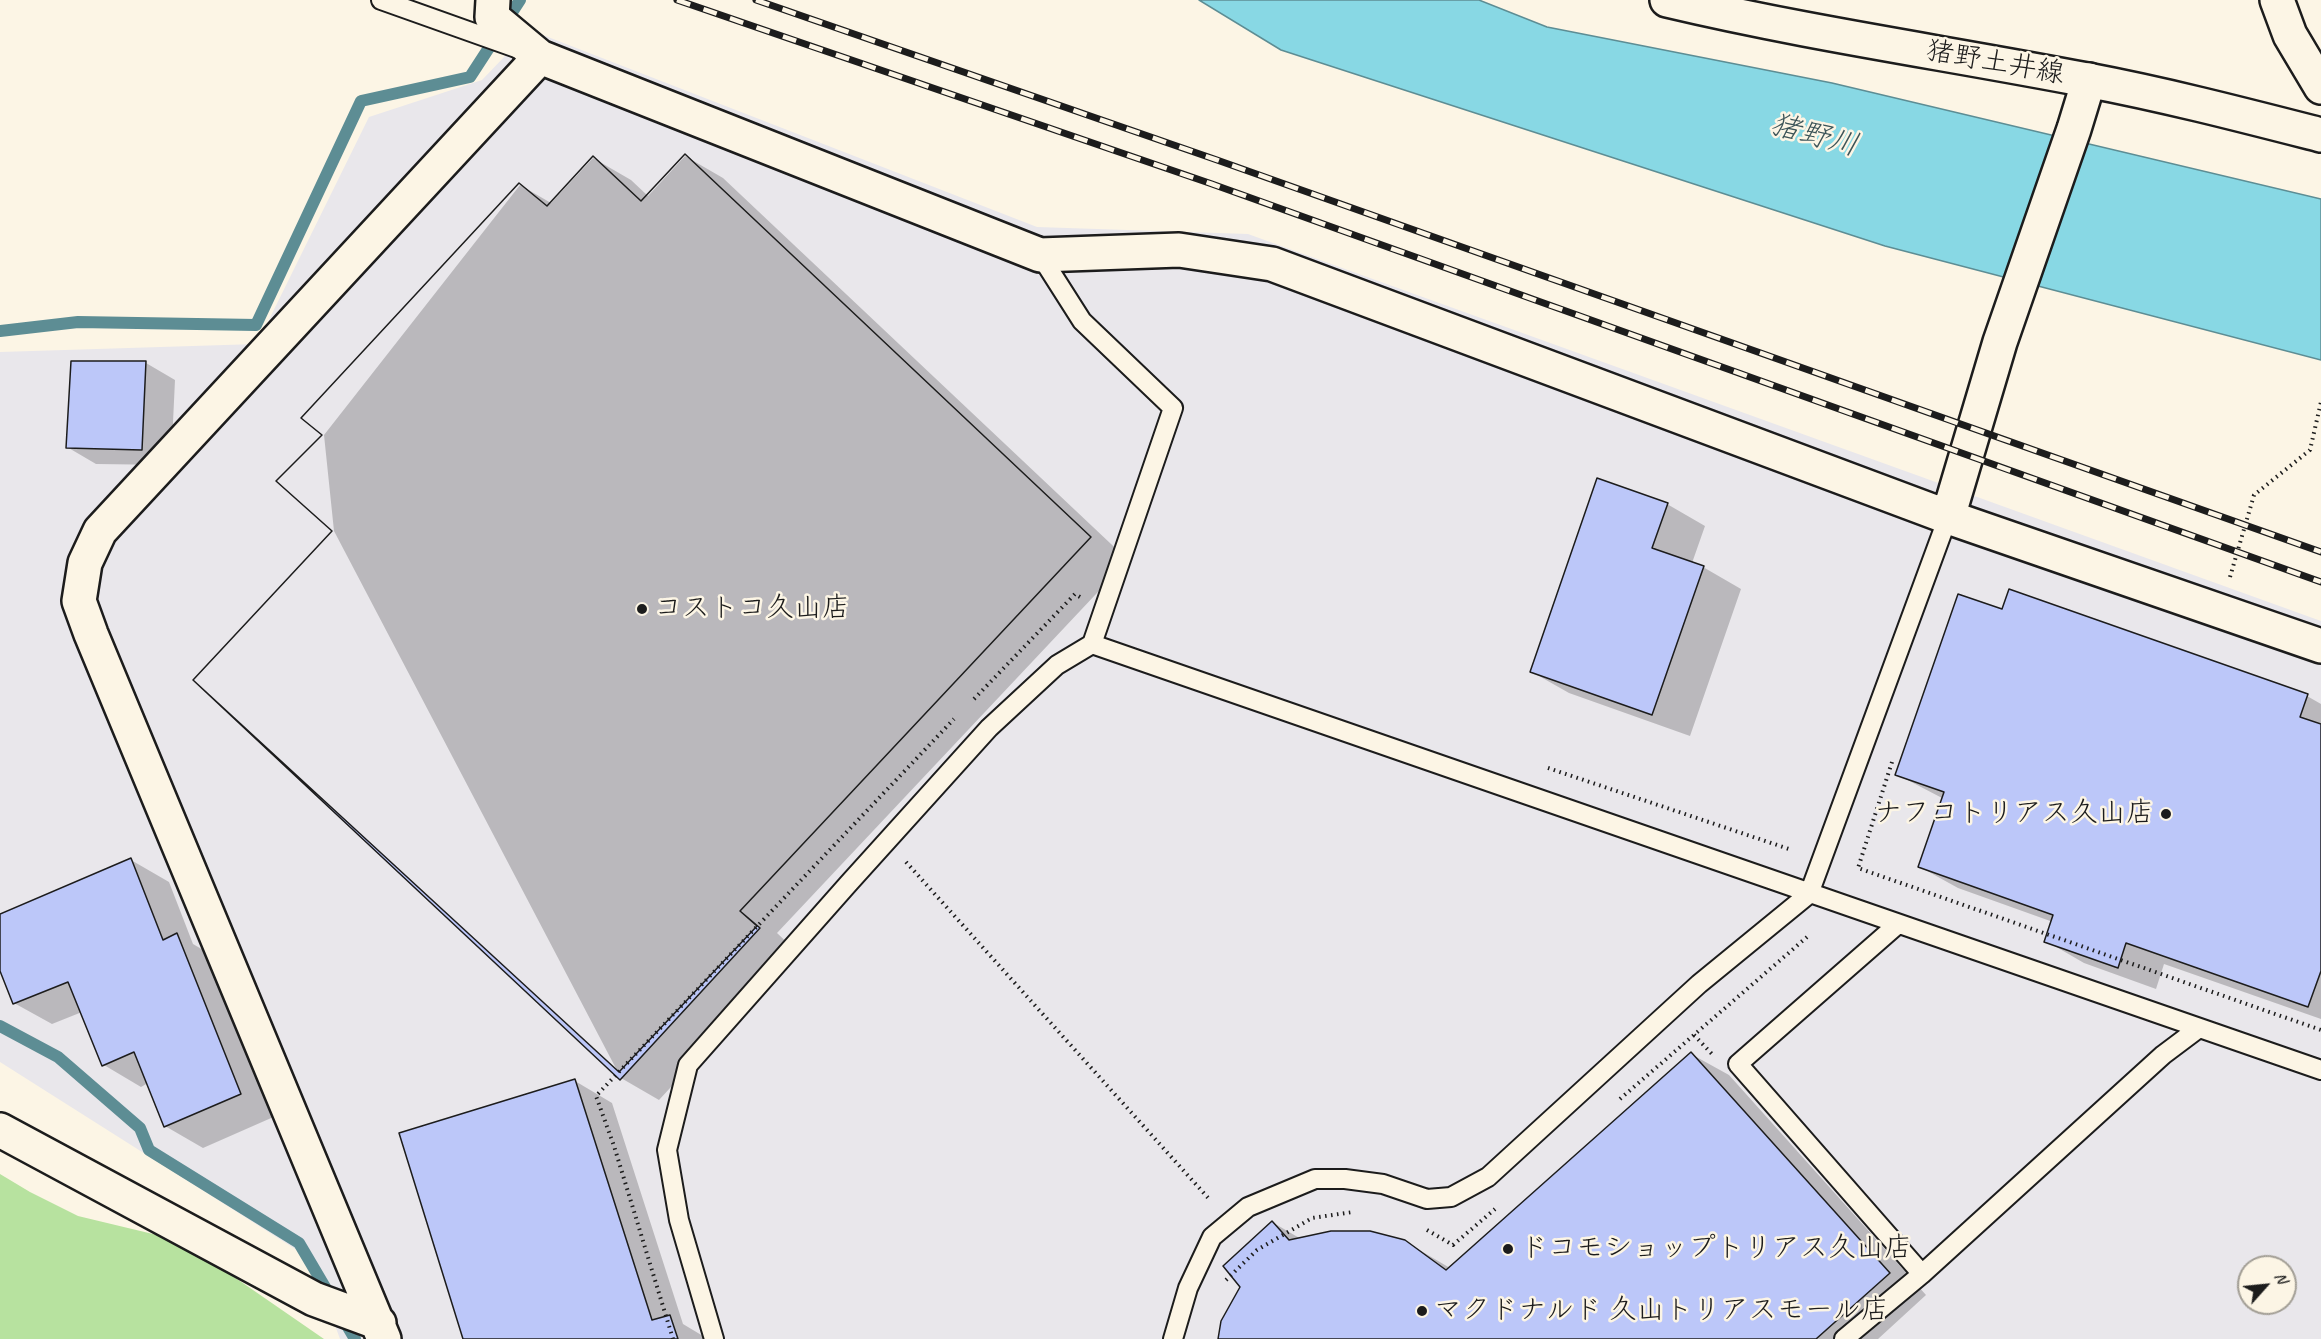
<!DOCTYPE html>
<meta charset="utf-8">
<style>
body{margin:0}
#map{position:relative;width:2321px;height:1339px;overflow:hidden;background:#fcf5e5;font-family:Caveat,sans-serif}
canvas{display:block}
.north{position:absolute;left:2237px;top:1255px;width:60px;height:60px;box-sizing:border-box;background:#fcf5e5;border:2px solid #a29e95;border-radius:50%;rotate:63deg;font-size:16px;font-weight:700;line-height:24px;text-align:center;color:#1c1c1c}
.north::after{content:'';display:block;margin:auto;width:21px;height:27px;background:#1c1c1c;clip-path:polygon(50% 0,100% 100%,50% 72%,0 100%)}
</style>
<div id="map">
<canvas width="2321" height="1339"></canvas>
<div class="north">N</div>
</div>
<script>
const context = document.querySelector('canvas').getContext('2d');
context.lineJoin = 'round';
function fillPath(path, color) { context.fillStyle = color; context.fill(path, 'evenodd'); }
function strokePath(path, color, width, dash) { context.strokeStyle = color; context.lineWidth = width; context.lineCap = dash ? 'butt' : 'round'; context.setLineDash(dash || []); context.stroke(path); }
function drawText(font, color, halo, rows, align = 'center') {
  context.font = font + ' Caveat,"Klee One",sans-serif'; context.lineWidth = 5; context.setLineDash([]); context.textBaseline = 'middle'; context.strokeStyle = halo; context.fillStyle = color; for (const [text, x, y, turn = 0] of rows) {
    context.save(); context.translate(x, y); context.rotate((+turn || 0) * Math.PI / 180); context.textAlign = isNaN(turn) ? turn : align; if (halo) context.strokeText(text, 0, 0); context.fillText(text, 0, 0); context.restore();
  }
}
fillPath(new Path2D(`
 M530 30 1037 227 1248 234 2321 621V1339H340L311 1259 0 1062V352L257 344 369 117 482 80ZM2249 1267H2285V1303H2249Z`), '#e9e7eb');
fillPath(new Path2D(`
 M0 1174 30 1192 78 1216 182 1241 324 1339H0Z`), '#b7e29f');
const water = new Path2D(`
 M1199 0H1479L1547 27 1832 83 2321 199V360L1885 246 1281 50Z`);
fillPath(water, '#88d8e4');
strokePath(water, '#5d8d94', 1.5);
fillPath(new Path2D(`
 M685 156 723 178 1128 560 777 933 796 951 659 1100 621 1078 334 531 324 435 520 185 551 203 593 158 631 180 648 196Z
 M146 363 175 380 171 465 96 464 67 447Z
 M1667 504 1705 526 1692 563 1703 567 1741 589 1690 736 1569 693 1532 672Z
 M2003 611 2307 696 2321 704V1019L2164 964 2156 989 2084 963 2046 941 2053 922 1958 888 1920 867 1944 799 1896 774Z
 M131 860 169 882 193 944 215 957 278 1115 203 1148 165 1126 148 1083 141 1087 104 1065 82 1012 52 1024 14 1003 0 967V916Z
 M1691 1054 1729 1075 1926 1295 1878 1339H1220L1241 1287 1272 1222 1301 1239 1404 1241 1450 1268Z
 M575 1081 612 1103 683 1324 708 1339H465Z`), '#0003');
strokePath(new Path2D(`
 M0 331 78 322 256 325 361 101 470 77 520 0
 M0 1026 58 1057 140 1128 149 1150 299 1243 332 1299
 M342 1317 355 1339`), '#5d8d94', 12);
const building = new Path2D(`
 M685 154 1091 537 740 911 760 928 620 1080 193 680 332 531 276 481 322 435 301 418 519 183 547 206 593 156 641 201Z
 M685 154 1091 537 740 911 757 926 619 1072 193 680 332 531 276 481 322 435 301 418 519 183 547 206 593 156 641 201Z
 M71 361H146L142 450 66 448Z
 M1597 478 1668 503 1652 548 1704 566 1652 715 1530 672Z
 M2009 589 2308 694 2300 717 2321 724V971L2308 1007 2126 943 2118 968 2044 942 2053 915 1918 867 1944 792 1895 775 1958 594 2002 609Z
 M131 858 163 940 177 933 241 1094 164 1127 134 1052 102 1066 68 982 13 1004 0 971V914Z
 M1691 1052 1890 1273 1816 1339H1218L1221 1321 1240 1287 1223 1266 1272 1221 1289 1240 1331 1231H1370L1405 1240 1446 1270Z
 M575 1079 652 1320 670 1315 678 1339H463L399 1133Z`);
fillPath(building, '#bcc7f9');
strokePath(building, '#1c1c1c', 1.5);
const service = new Path2D(`
 M381 0 516 48
 M1092 644 2321 1070
 M1898 924 1738 1064 1922 1274
 M714 1339 679 1220 667 1150 688 1065 849 883 989 728 1057 665 1092 644 1173 408 1082 321 1040 255
 M1173 1339 1188 1288 1212 1237 1248 1207 1315 1179H1345L1383 1184 1427 1199 1451 1197 1488 1177 1699 984 1809 894 1948 517
 M1844 1339 1922 1274 2163 1055 2199 1028`);
const minor = new Path2D(`
 M493 0 492 17 540 57 1040 255 1179 250 1272 264 1948 517 2321 646
 M2277 0 2290 35 2321 87
 M1948 517 2000 342 2074 129 2089 80
 M0 1130 314 1299 379 1323
 M384 1339 91 634 79 601 85 563 100 531 540 57`);
const secondary = new Path2D(`
 M1667 0C1806 33 1947 53 2087 80 2166 95 2243 115 2321 135`);
strokePath(service, '#1c1c1c', 22);
strokePath(minor, '#1c1c1c', 38);
strokePath(secondary, '#1c1c1c', 38);
strokePath(new Path2D(`
 M2230 577 2254 495 2310 450 2321 402
 M974 699 1075 594 1080 597
 M1892 762 1858 868 2321 1030
 M1548 768 1792 850
 M906 862 1210 1200
 M1694 1035 1712 1054
 M1620 1099 1807 937
 M1427 1230 1453 1245 1495 1209
 M1226 1280 1257 1250 1312 1218 1353 1212
 M673 1339 614 1146 596 1096 954 719`), '#1c1c1c', 4, [1.5, 4.5]);
strokePath(service, '#fcf5e5', 18);
strokePath(minor, '#fcf5e5', 33);
strokePath(secondary, '#fcf5e5', 33);
const rail = new Path2D(`
 M677 0 1212 184 2321 582
 M756 0 1217 160 2321 552`);
strokePath(rail, '#1c1c1c', 7);
strokePath(rail, '#fcf5e5', 4.5, [14]);
for (const [x, y, r, color] of [
 [642,609,6,"#1c1c1c"],
 [2166,814,6,"#1c1c1c"],
 [1508,1249,6,"#1c1c1c"],
 [1422,1311,6,"#1c1c1c"]
]) { const dot = new Path2D(); dot.arc(x, y, r, 0, 2 * Math.PI); context.fillStyle = color; context.fill(dot); strokePath(dot, '#fcf5e5', 2); }
drawText('28px', '#1c1c1c', '#fcf5e5', [
 ["猪野土井線",1995,63,10]
]);
drawText('28px', '#1c1c1c', '#fcf5e5', [
 ["コストコ久山店",654,609],
 ["ナフコトリアス久山店",2154,814,"right"],
 ["ドコモショップトリアス久山店",1520,1249],
 ["マクドナルド 久山トリアスモール店",1434,1311]
], 'left');
drawText('italic 30px', '#3c5458', '#fcf5e5', [
 ["猪野川",1814,136,15]
]);
</script>
